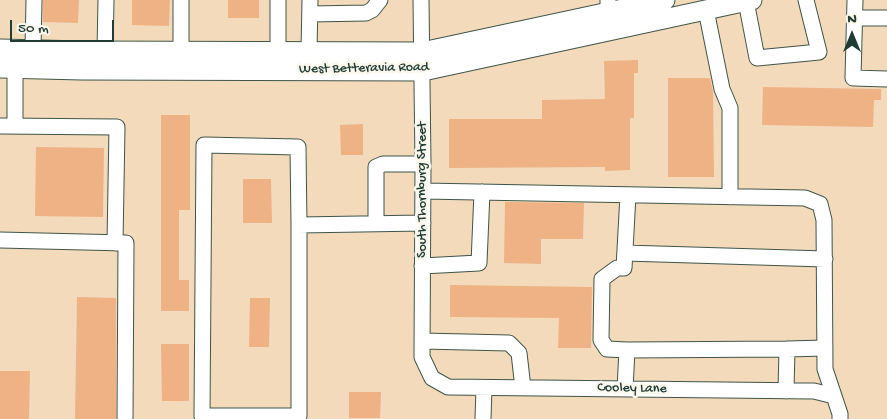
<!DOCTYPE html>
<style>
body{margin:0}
#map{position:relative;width:887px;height:419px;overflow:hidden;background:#f2dabb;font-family:"Gochi Hand",sans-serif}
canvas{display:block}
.north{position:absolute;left:827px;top:10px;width:50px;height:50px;-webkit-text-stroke:4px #fbf7ec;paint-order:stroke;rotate:0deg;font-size:14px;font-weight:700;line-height:20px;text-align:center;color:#1f3d34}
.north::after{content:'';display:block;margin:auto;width:18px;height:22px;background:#1f3d34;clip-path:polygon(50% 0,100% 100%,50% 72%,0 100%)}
.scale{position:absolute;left:10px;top:20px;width:104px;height:22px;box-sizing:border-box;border:2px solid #1f3d34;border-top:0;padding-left:6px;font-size:15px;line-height:18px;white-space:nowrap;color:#1f3d34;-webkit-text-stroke:4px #fbf7ec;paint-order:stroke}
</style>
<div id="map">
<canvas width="887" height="419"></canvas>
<div class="north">N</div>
<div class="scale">50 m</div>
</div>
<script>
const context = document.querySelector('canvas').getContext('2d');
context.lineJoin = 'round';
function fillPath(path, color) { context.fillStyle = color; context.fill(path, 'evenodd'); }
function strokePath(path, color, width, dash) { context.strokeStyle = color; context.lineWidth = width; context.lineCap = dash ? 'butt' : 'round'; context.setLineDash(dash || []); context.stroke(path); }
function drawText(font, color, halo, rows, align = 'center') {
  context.font = font + ' "Gochi Hand",sans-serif'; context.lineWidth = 5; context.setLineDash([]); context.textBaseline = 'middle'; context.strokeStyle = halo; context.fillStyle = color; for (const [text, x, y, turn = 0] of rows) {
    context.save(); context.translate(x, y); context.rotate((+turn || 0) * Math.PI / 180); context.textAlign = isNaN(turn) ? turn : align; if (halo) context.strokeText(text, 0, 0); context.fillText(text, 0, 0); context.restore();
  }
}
fillPath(new Path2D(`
 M43 0H79L78 23 43 22Z
 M132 0H170L169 26 132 25Z
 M228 0H259V18H228Z
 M638 60V73H634V118H630V170L605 171V167L449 168V119H542V100L605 99 604 61Z
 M668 78H710L713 92 714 177H668Z
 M763 87 881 89V100H874L873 127 762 125Z
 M161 115H190V210H179V280H189V311H161Z
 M363 124V155H341L340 125Z
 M36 147 104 148 103 217 35 216Z
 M243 179H271L272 223H243Z
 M505 202 584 203 583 239H541V264L504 263Z
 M450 285 592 287 591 348H558L559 318 450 317Z
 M77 297 116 298V419H75Z
 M250 298H270L269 347H249Z
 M161 344H189V401H162Z
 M0 371H30L29 419H0Z
 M349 392H381L380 418H349Z`), '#eeb285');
const minor = new Path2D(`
 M278 0V51
 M421 0 423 164 422 357 432 378 448 387 814 391 834 396
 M608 0V13
 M855 0 853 78 887 79
 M746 1 757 58 819 52 806 0
 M706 10 722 89 730 108V197
 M310 14 366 13 372 10 380 0
 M855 18H887
 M33 49 34 0
 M105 51 106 0
 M181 51V0
 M309 51 310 0
 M0 126 117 127 115 243
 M15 126V68
 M423 191 805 198 820 204 824 220 825 369 840 414V419
 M376 223V167L383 164H423
 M299 225V416H202L204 145 298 147 299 225 423 223
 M0 240 126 243 125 419
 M625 253 825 259
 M422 266 479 263 482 192
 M422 341 509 343 519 353 523 388
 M627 350 787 349
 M625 389 627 350 607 349 601 340 602 279 617 268H624L628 195
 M786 391 787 349 825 348
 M483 419 484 388`);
const major = new Path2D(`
 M0 49 82 51 422 52 665 0
 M0 68 82 70 423 71 752 0`);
strokePath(minor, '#3f5548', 17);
strokePath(major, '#3f5548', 21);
strokePath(minor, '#fff', 15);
strokePath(major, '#fff', 19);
drawText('14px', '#1f3d34', '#fbf7ec', [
 ["West Betteravia Road",364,69,-1],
 ["South Thornburg Street",423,190,-90],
 ["Cooley Lane",632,389,1]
]);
</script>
